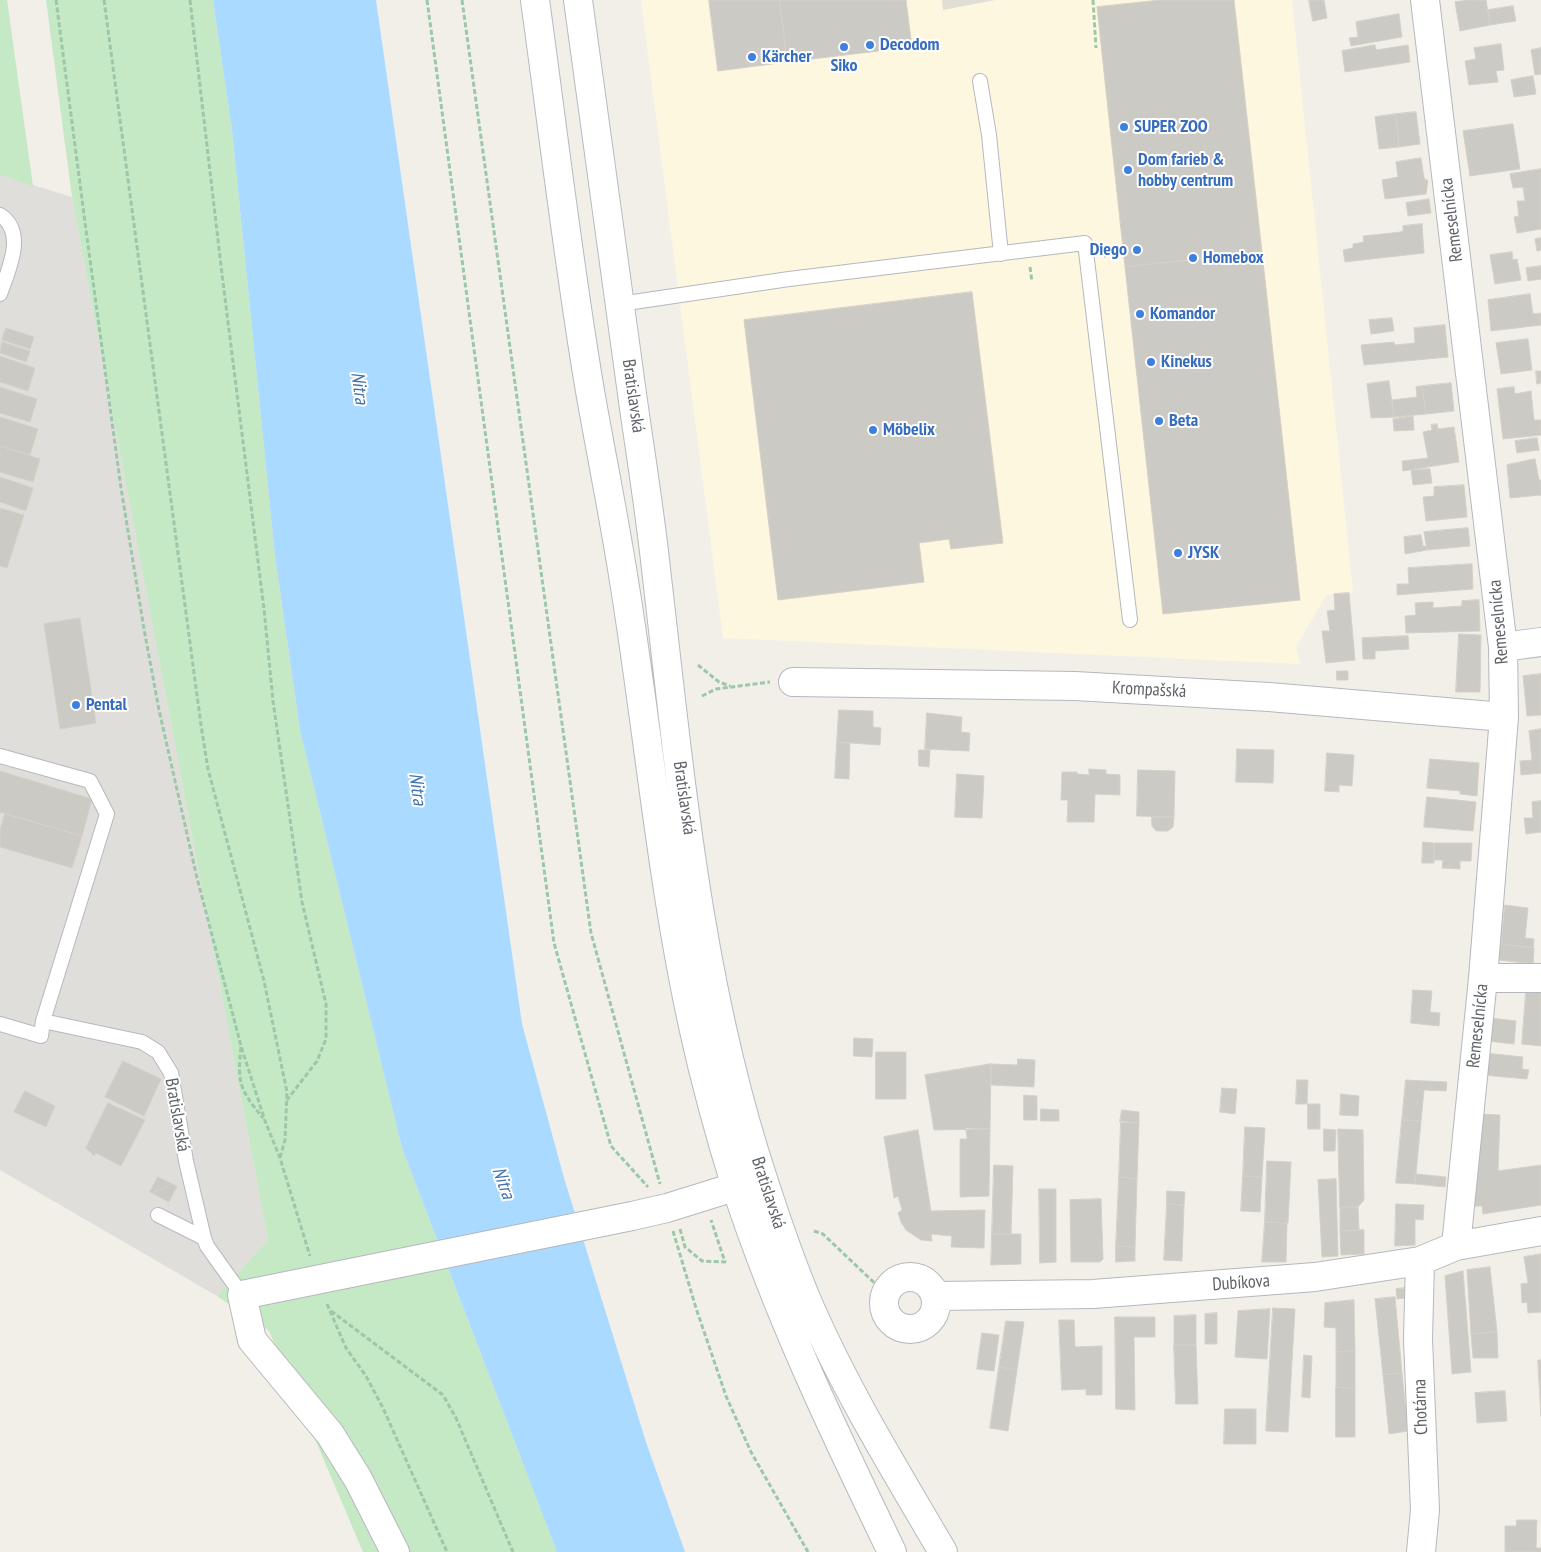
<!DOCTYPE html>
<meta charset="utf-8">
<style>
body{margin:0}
canvas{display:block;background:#f1efe8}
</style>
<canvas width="1541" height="1552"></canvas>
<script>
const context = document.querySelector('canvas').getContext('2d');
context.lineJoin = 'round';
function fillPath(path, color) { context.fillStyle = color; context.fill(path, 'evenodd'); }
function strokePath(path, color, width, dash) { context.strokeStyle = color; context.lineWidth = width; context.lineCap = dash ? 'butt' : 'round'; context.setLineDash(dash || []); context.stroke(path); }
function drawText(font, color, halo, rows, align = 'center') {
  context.font = font + ' "PT Sans Narrow",sans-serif'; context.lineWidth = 4; context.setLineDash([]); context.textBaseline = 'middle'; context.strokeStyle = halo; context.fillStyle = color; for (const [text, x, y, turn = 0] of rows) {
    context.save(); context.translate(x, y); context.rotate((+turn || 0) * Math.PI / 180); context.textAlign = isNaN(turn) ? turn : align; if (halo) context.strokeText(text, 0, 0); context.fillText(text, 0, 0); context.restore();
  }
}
fillPath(new Path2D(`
 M641 0H942L943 10 995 0H1292L1353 592 1326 595 1296 647 1300 664 723 638Z`), '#fef7e0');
fillPath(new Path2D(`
 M0 175 72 197 268 1240 217 1296 0 1170Z`), '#e0deda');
fillPath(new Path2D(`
 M942 0H995L943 10Z`), '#e1ded6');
fillPath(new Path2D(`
 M0 0H7L33 186 0 175Z
 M46 0H213L232 130 275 556 300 730 402 1148 557 1552H363L269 1331 217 1296 268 1240 72 197Z`), '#c5e8c5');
fillPath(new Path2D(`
 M213 0H376L522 1024 564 1178 647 1445 685 1552H557L402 1148 300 730 275 556 232 130Z`), '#aadaff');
const building = new Path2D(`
 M709 0H780L787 62 718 71Z
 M780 0H906L912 47 787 62Z
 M1161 0H1234L1262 252 1125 267 1097 7Z
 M1309 0H1324L1327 18 1313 21Z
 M1470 0H1486L1490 25 1460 31 1455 2Z
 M1513 6 1516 21 1490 25 1488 10Z
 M1399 14 1402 37 1351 46 1349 38 1358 37 1356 22Z
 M1501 44 1504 70 1496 71 1498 82 1469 85 1465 61 1476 59 1474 48Z
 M1375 45 1376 50 1408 45 1410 62 1345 72 1342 51Z
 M1541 48V74L1535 75 1531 50Z
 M1533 76 1536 94 1514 97 1511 80Z
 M1416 112 1420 144 1399 147 1396 114Z
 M1396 114 1399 147 1379 149 1375 117Z
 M1513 124 1520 169 1470 176 1463 131Z
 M1421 158 1424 178 1428 181 1426 194 1385 199 1382 180 1398 177 1396 162Z
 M1541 169V229L1517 233 1514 217 1519 216 1517 201H1525L1523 187 1513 188 1510 174Z
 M1429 199 1431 213 1408 216 1406 203Z
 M1422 224 1424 253 1345 262 1343 250 1353 248V244L1364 242 1363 236 1401 232 1403 231V226Z
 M1541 238V250L1537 251 1535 239Z
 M1262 252 1300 600 1163 614 1125 267Z
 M1512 252 1513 260 1517 259 1521 280 1495 284 1490 255Z
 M1541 266V279L1528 281 1526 268Z
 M972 292 1003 543 951 549 949 539 919 543 924 582 778 600 744 320Z
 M1530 294 1533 314 1541 313V325L1491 331 1488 300Z
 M1392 318 1394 331 1371 334 1369 320Z
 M1445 325 1448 357 1364 365 1361 345 1394 342 1395 345 1415 343 1414 328Z
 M6 328 34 337 30 349 2 340Z
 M1528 339 1532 370 1501 374 1496 343Z
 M2 342 30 351 26 362 0 353Z
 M0 356 35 368 28 391 0 382Z
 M1536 371H1541V383L1537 384Z
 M1389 381 1394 417 1371 418 1367 384Z
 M1451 383 1454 411 1426 414 1422 386Z
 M1422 386 1426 414 1394 417 1392 400 1417 397 1416 387Z
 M0 387 37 399 30 422 0 413Z
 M1514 387 1515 394 1531 391 1534 420H1541V435L1503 439 1497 389Z
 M1413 416 1414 430 1394 431 1393 419Z
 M0 417 38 429 30 455 0 446Z
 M1437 424 1438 429 1454 427 1459 462 1403 471 1402 461 1428 458 1423 432 1432 430 1431 425Z
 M1537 438 1539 450 1517 453 1515 441Z
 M0 446 40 459 33 482 0 472Z
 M1535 459 1539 480H1541V496L1540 495 1510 498 1507 465Z
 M1430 469 1432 483 1413 485 1411 470Z
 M0 477 33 488 26 511 0 502Z
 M1464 485 1467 517 1426 521 1423 497 1434 496V487Z
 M0 508 24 515 7 568 0 566Z
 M1468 528 1470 546 1427 550 1424 532Z
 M1421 535 1423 546H1426L1427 550 1405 554 1404 537Z
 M1472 564 1473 589 1397 595V584H1409L1408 568Z
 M1349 593 1355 660 1326 663 1322 631H1330L1327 611 1335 610 1334 594Z
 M1479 600 1480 631 1406 633 1405 616 1416 615 1415 603 1433 602V608L1462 606V601Z
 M80 618 96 723 60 729 44 624Z
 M1459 634 1481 635 1480 692H1456Z
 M1408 636 1409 649 1375 651V659H1363L1362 638Z
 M1337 671H1348V680H1337Z
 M1541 674V715L1527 716 1523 676Z
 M839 710 873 711V727L881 728 880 745 837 742Z
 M927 713 962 717 961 732 970 733 969 751 925 749Z
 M1541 729V773L1521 775 1520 761 1532 760 1529 731Z
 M837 742 850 743 849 779 835 778Z
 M1237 749 1274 750 1273 783 1236 782Z
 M919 750H930L929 767 919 766Z
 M1327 753 1354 755 1352 786 1339 785V792L1325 791Z
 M1430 759 1479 763 1477 796 1460 794V791L1427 788Z
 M1089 769 1106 770V774L1120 775V795L1095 794 1094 822H1067L1068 800H1061L1062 772H1077V774L1089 775Z
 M1138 770 1175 771 1174 817 1137 816Z
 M0 771 92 799 82 836 0 812Z
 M957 774 984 776 982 818 955 817Z
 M1427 797 1476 802 1473 831 1424 827Z
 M1541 801V832L1526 834 1524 818H1533L1532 802Z
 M5 814 82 836 72 868 0 847V830Z
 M1152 817H1174L1173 827 1168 831H1156L1152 826Z
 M1423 842 1434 843V863H1422Z
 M1434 843H1472L1471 861H1460V869L1442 868 1443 860H1434Z
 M1505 905 1528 908 1525 938 1534 939 1533 948 1501 944Z
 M1501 944 1534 948 1533 964 1499 960Z
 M1413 990 1432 991 1430 1012 1440 1013 1439 1026 1411 1023Z
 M1526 992H1541V1046L1522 1044Z
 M1490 1018 1516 1021 1514 1044 1487 1041Z
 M854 1038 873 1039 872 1057 854 1056Z
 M876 1052H906V1099H876Z
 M1485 1053 1523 1057 1522 1069 1529 1070 1527 1079 1482 1075Z
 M1018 1059 1035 1060 1034 1087 991 1085V1064L1017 1065Z
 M123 1061 161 1079 144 1116 105 1097Z
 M991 1064 990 1129 934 1130 925 1075Z
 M1297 1080H1308L1307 1104H1296Z
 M1406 1080 1447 1082 1446 1091 1424 1090 1421 1121 1402 1120Z
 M1222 1088 1237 1089 1235 1114 1220 1112Z
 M25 1091 55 1106 46 1127 14 1112Z
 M1341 1094 1359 1096 1358 1116 1340 1115Z
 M1024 1095 1037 1096V1120H1024Z
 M108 1103 145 1120 121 1166 96 1153 94 1156 86 1148Z
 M1308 1104H1320V1129H1308Z
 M1041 1109 1059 1110V1121H1041Z
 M1122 1110 1139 1112V1123L1120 1122Z
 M1477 1114 1500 1115 1498 1171 1541 1165V1205L1483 1214 1482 1206H1474L1472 1190Z
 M1402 1120 1421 1121 1415 1184 1396 1183Z
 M1121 1121 1139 1123 1137 1179 1119 1177Z
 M1245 1127 1265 1128 1262 1177 1243 1176Z
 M966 1128 990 1129 989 1196 960 1197V1139H967Z
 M1324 1129 1336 1130 1335 1151H1324Z
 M1338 1129 1363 1130 1364 1200 1358 1207 1340 1208Z
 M918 1130 931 1211 985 1210 984 1248 951 1247 952 1236 931 1234 932 1241 921 1240 906 1230 901 1222 898 1213 902 1210 898 1196 894 1198 884 1137Z
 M1267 1161 1291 1162 1288 1223H1287L1265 1222Z
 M994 1165 1013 1166 1011 1234H992Z
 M1416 1174 1446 1177 1445 1187 1415 1184Z
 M1243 1176 1262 1177 1260 1212 1241 1211Z
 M158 1177 172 1184 152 1193 150 1192Z
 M1119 1177 1137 1179 1135 1247 1116 1246Z
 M1336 1179 1338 1256 1322 1257 1318 1180Z
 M172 1184 177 1186 169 1202 152 1193Z
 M1039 1189H1056V1262L1040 1263Z
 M1167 1191 1185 1192 1184 1205 1167 1204Z
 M1101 1199 1103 1259 1100 1262H1071L1070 1200Z
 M1167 1204 1184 1205 1182 1261 1164 1260Z
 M1396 1204 1424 1205 1423 1220 1415 1219V1245L1395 1246Z
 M1358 1207 1359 1230 1340 1231V1208Z
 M1265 1222 1287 1223 1286 1262H1262Z
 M1364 1230V1254L1341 1255 1340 1231Z
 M992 1234H1021V1264L991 1265Z
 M1116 1246 1135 1247V1261L1116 1262Z
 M1541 1254V1312L1528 1313 1527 1302 1522 1303 1521 1284 1528 1283 1524 1257Z
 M1490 1267 1497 1332 1471 1334 1467 1270Z
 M1463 1271 1471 1372 1452 1374 1445 1276Z
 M1405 1288 1406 1298 1397 1299 1396 1289Z
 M1395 1297 1402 1373 1383 1375 1375 1299Z
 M1354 1300 1355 1351 1336 1352V1328L1324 1327 1325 1303Z
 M1273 1308 1295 1309 1288 1432 1266 1431Z
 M1270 1309 1267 1359 1235 1357 1238 1311Z
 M1217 1313V1344H1205V1314Z
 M1196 1315V1345H1174V1316Z
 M1115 1317H1155V1337H1134L1135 1410 1116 1409Z
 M1059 1320H1074L1075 1347 1102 1346V1395H1086V1389L1062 1390Z
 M1006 1321 1024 1322 1017 1370 999 1367Z
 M1497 1332 1498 1358H1473L1471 1334Z
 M982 1333 999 1335 994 1371 977 1369Z
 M1174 1345H1196L1198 1404H1176Z
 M1355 1351V1389L1336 1387V1352Z
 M1304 1355 1312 1356 1310 1398 1302 1397Z
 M1538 1360H1541V1416Z
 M999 1367 1017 1370 1008 1431 990 1428Z
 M1402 1373 1408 1431 1389 1434 1383 1375Z
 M1336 1387 1355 1389V1437H1336Z
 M1505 1391 1507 1421 1477 1423 1475 1393Z
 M1225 1409H1256V1444H1224Z
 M1517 1520H1537L1536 1548H1541V1552H1505V1526H1516Z`);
fillPath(building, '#cccac5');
strokePath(building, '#d6d1c6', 1);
const lane = new Path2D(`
 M980 81 989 135 1001 254
 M0 215C27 232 8 271 0 294
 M620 304 789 279 1085 243 1130 620
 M0 756 90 781 107 814 43 1021 41 1036 0 1024
 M43 1021 142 1042 158 1052 171 1073 186 1161 204 1238 207 1246 242 1295
 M158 1215 204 1238`);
const street = new Path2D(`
 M1425 0 1503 647 1504 717 1483 978 1456 1246
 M1503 647 1541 642
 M793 682 1075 686 1269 697 1504 717
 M1483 978H1541
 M1420 1261 1418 1339 1425 1510 1421 1552
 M884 1303a26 26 0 1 1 52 0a26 26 0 1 1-52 0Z
 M936 1296 1093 1294 1315 1277 1420 1261 1456 1246 1541 1231
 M395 1552 358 1479 330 1434 252 1340 242 1295 632 1216 667 1208 760 1179`);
const secondary = new Path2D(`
 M535 0C553 130 568 261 590 391 601 454 614 517 624 581 648 729 661 879 693 1026 705 1081 720 1136 737 1190 778 1315 835 1434 892 1552
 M578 0C596 134 615 267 633 401 641 457 650 513 656 569 680 774 698 984 764 1182 778 1225 793 1269 811 1310 848 1394 897 1473 943 1552`);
strokePath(lane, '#b5b8bc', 16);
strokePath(street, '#b5b8bc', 30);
strokePath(secondary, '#b6babf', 30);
strokePath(new Path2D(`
 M56 0 86 230 121 488 144 629 159 710 197 878 241 1046 265 1121 280 1158 310 1256
 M104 0 201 725 208 769 264 981 287 1092 285 1140 280 1158
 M190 0 222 274 264 609 273 701 302 902 326 1004V1039L317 1061 287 1100
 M427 0 554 943 611 1146 648 1187
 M462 0 591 933 660 1184
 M1093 0 1096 48
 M1104 256 1119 254
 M1030 267 1032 282
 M698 665 719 682 730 686
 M702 696 716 689 770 682
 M241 1047C237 1083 240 1090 263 1118
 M680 1229 685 1247 702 1261 725 1262 711 1220
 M673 1231 696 1308 726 1396 751 1452 808 1552
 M814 1231 823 1234 885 1293
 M327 1304 346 1348 366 1376 383 1408 447 1552
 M331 1311 443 1395 456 1418 513 1552`), '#9cc7a9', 3, [5, 2.5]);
strokePath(lane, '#fff', 14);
strokePath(street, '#fff', 28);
strokePath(secondary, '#fff', 28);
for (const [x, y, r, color] of [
 [870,45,5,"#3f7fe0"],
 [844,47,5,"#3f7fe0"],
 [752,57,5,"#3f7fe0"],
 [1124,127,5,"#3f7fe0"],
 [1128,170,5,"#3f7fe0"],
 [1137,250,5,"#3f7fe0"],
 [1193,258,5,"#3f7fe0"],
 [1140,314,5,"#3f7fe0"],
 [1151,362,5,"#3f7fe0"],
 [1159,421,5,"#3f7fe0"],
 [873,430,5,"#3f7fe0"],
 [1178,553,5,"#3f7fe0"],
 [76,705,5,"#3f7fe0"]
]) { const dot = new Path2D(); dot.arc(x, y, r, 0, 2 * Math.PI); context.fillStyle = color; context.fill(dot); strokePath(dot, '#fff', 2); }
drawText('bold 18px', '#366cbe', '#fff', [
 ["Decodom",880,45],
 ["Kärcher",762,57],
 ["Siko",844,66,"center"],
 ["SUPER ZOO",1134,127],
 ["Dom farieb &",1138,160],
 ["hobby centrum",1138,181],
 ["Diego",1127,250,"right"],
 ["Homebox",1203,258],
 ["Komandor",1150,314],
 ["Kinekus",1161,362],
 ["Beta",1169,421],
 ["Möbelix",883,430],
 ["JYSK",1188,553],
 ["Pental",86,705]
], 'left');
drawText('18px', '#5f6368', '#fff', [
 ["Remeselnícka",1452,220,-97],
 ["Bratislavská",633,396,82],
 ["Remeselnícka",1499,622,-95],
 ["Krompašská",1149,690,3],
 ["Bratislavská",684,798,82],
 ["Remeselnícka",1478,1026,-84],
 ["Bratislavská",177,1115,80],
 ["Bratislavská",768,1193,72],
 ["Dubíkova",1241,1283,-4],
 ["Chotárna",1421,1407,-92]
]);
drawText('italic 19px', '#4174aa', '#fff', [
 ["Nitra",359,388,82],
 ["Nitra",417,789,82],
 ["Nitra",503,1183,70]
]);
</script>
